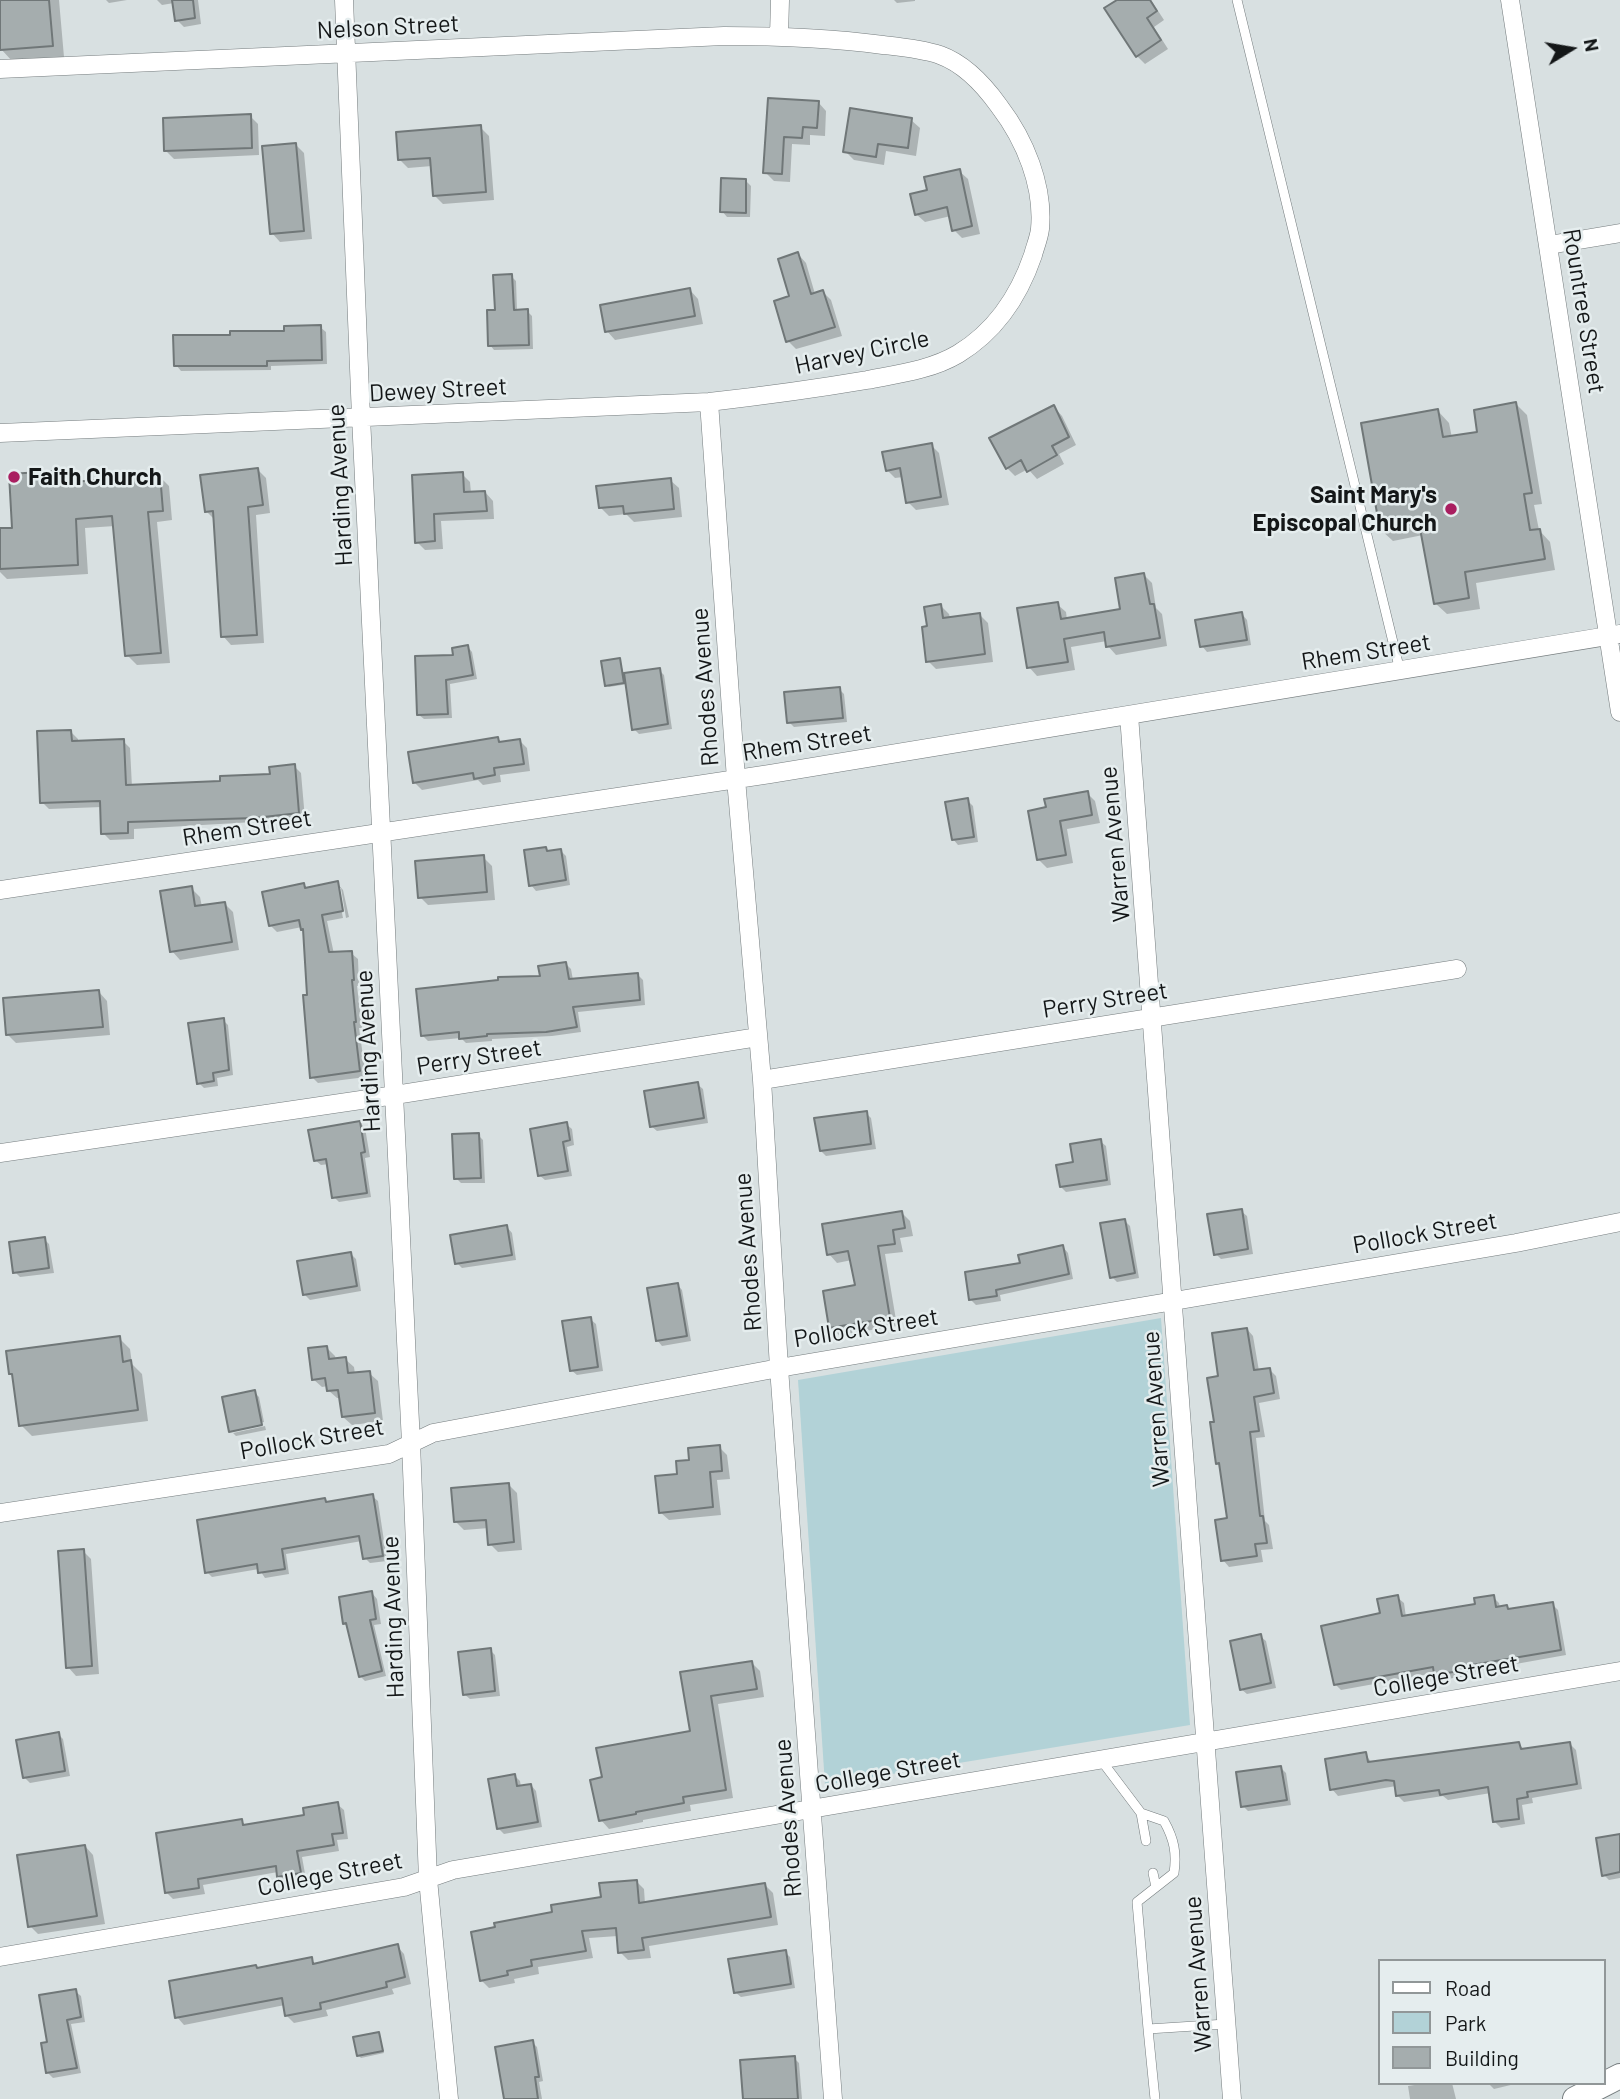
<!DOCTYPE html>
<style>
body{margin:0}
#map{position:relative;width:1620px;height:2099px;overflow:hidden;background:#d8e0e1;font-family:Barlow,sans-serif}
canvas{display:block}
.legend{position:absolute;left:1378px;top:1959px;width:228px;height:126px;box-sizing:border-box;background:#e5edee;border:2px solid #919798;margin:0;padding:9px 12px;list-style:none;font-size:21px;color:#141718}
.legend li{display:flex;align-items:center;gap:14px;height:35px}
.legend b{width:35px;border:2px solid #919798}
.north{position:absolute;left:1536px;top:14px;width:70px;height:70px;-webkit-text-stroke:5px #e5edee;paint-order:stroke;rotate:79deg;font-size:19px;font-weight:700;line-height:28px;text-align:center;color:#141718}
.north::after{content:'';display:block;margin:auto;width:24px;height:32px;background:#141718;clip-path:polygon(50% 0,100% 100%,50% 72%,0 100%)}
</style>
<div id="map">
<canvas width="1620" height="2099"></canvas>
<ul class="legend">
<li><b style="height:9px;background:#fff"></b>Road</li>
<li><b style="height:19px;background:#b2d2d7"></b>Park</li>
<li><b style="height:19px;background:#a5adae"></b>Building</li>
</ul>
<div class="north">N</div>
</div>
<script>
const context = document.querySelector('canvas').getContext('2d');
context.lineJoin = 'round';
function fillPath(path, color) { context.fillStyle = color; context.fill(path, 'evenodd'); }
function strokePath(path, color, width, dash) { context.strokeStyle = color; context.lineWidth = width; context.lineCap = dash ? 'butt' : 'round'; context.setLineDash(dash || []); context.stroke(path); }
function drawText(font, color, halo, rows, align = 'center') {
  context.font = font + ' Barlow,sans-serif'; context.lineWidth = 5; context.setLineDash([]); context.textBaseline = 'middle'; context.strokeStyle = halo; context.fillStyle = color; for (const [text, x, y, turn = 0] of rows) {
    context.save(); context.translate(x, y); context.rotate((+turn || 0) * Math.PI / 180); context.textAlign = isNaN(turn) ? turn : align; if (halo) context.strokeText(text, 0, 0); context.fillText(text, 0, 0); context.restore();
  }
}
fillPath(new Path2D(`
 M1161 1318 1190 1725 825 1785 798 1380Z`), '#b2d2d7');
fillPath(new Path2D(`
 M0 0H59L64 57 12 61 1 49Z
 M106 0H127L109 3Z
 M157 0H198L201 24 184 27 177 20 174 3 162 5Z
 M894 0H915V1L897 3Z
 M1120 0H1151L1164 20 1154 27 1168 49 1145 64 1137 56Z
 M769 99 818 102 826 111 825 136 810 135V145L792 144 790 182 774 181 765 172Z
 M250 116 258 124 259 155 174 159 166 151Z
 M911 120 920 128 916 156 886 151 884 165 854 160 845 151Z
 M480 127 489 136 494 200 443 204 434 195 432 166 408 168 400 160Z
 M296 145 304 153 312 239 280 242 272 233Z
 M959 171 968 179 980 234 962 238 954 230 951 216 925 222 916 214 929 191Z
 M746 181 751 186 750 217H727L722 211Z
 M798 254 806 263 815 294 823 292 831 300 842 336 796 349 788 341Z
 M511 276 516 281 517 311H527L532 316 533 349 494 350 490 345 497 312Z
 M690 290 698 299 703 324 615 340 607 331Z
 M320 327 326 332 327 364 271 366V370L181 371 176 365 232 336Z
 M1516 404 1527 415 1542 504 1534 505 1539 530 1550 542 1555 570 1476 583 1480 609 1447 614 1435 603 1423 535 1393 541 1381 530 1438 411 1449 423 1452 438 1479 433Z
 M1054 407 1062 416 1076 445 1059 454 1064 464 1037 479 1028 469 1015 476 1007 468Z
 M931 445 939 453 949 505 916 510 908 502 903 477 895 478 887 470Z
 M258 470 266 478 270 513 256 515 264 643 231 645 223 636 215 520 207 512Z
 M72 472 83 483 159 476 169 486 172 520 157 522 170 663 137 665 127 655 115 526 85 528 88 574 7 579 0 572V530L14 529Z
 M462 474 470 482 471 493 485 492 493 501 494 519 441 521 443 549 425 550 417 542 413 476Z
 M670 480 679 488 682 517 634 522 626 514 609 516 600 507Z
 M1144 575 1152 583 1156 608 1162 614 1167 646 1116 655 1108 646 1107 641 1071 647 1075 670 1037 676 1029 667 1057 604 1066 612 1067 620 1122 610Z
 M941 606 949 614 950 618 979 614 988 623 993 662 936 669 928 661 929 628Z
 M1242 614 1247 620 1251 645 1207 652 1202 646Z
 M468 647 472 652 477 679 450 684 452 718 424 719 419 715Z
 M620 660 624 675 659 670 664 675 672 729 639 734 634 729 628 684 609 687 606 685Z
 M839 689 844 694 847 722 794 727 789 722Z
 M71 732 78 739V743L123 741 130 748 132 787 221 783 272 776 294 766 301 773 305 819 134 829V839L110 840 103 833 102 807 49 809 42 802Z
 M498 739 502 743 520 741 527 748 530 771 500 775 501 782 483 785 478 780 422 790 415 783Z
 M1087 793 1095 801 1100 823 1067 829 1073 863 1047 868 1038 859 1048 809Z
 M967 800 973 806 978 842 958 845 953 839Z
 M546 849 549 852 560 850 566 856 570 885 536 891 531 885Z
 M483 857 492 866 495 900 428 905 420 897Z
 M337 883 343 890 349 917 346 918 341 888H337L343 918 327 921 334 954 351 953 358 959 359 986H357L362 1028H359L366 1077 318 1083 312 1077 305 932 302 927 277 932 270 925 304 885 308 889Z
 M191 888 200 897 202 907 224 903 233 912 239 950 180 960 172 951Z
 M565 963 571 969 573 980 637 974 643 980 645 1005 578 1012 581 1032 552 1036 492 1039V1041L466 1043 461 1038 428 1041 423 1036 542 978Z
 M99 992 107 1001 110 1035 16 1043 8 1035Z
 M223 1020 228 1025 233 1075 217 1078 218 1086 204 1088 199 1083Z
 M697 1084 703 1089 708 1123 657 1131 651 1126Z
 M866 1113 871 1118 876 1149 826 1156 821 1151Z
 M360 1123 365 1128 370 1157 365 1158 371 1197 339 1202 334 1197 329 1164 321 1165 315 1160Z
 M566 1124 572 1129 574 1145 567 1147 572 1176 545 1180 539 1175Z
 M478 1135 483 1140 485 1183H461L456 1178Z
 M1100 1141 1106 1146 1111 1185 1066 1192 1061 1187 1075 1163Z
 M1241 1211 1247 1216 1253 1254 1221 1259 1216 1254Z
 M902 1213 910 1221 913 1236 900 1238 903 1252 885 1254 897 1326 839 1335 831 1327 857 1287 852 1260 837 1263 829 1254Z
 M1125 1221 1130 1226 1139 1278 1117 1282 1112 1277Z
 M507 1227 512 1233 516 1260 462 1268 457 1263Z
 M44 1239 49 1244 54 1273 20 1277 15 1272Z
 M1063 1247 1068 1253 1073 1279 1000 1295 1001 1301 976 1305 971 1300 1022 1265Z
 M351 1254 356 1259 361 1291 310 1300 305 1295Z
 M677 1284 682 1290 691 1341 662 1346 657 1340Z
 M590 1319 596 1324 603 1371 577 1375 571 1370Z
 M1247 1329 1253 1336 1259 1371 1270 1370 1276 1376 1280 1399 1259 1403 1265 1437 1256 1438 1265 1521 1269 1525 1273 1549 1261 1550 1263 1562 1229 1567 1223 1560 1229 1520 1221 1466 1218 1463 1216 1423 1220 1378Z
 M119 1338 130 1349 132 1364 142 1374 148 1421 32 1436 21 1425 14 1377 11 1373Z
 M327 1348 335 1356 336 1360 345 1359 354 1367 355 1374 369 1373 378 1381 383 1421 352 1425 343 1417 341 1398H337L328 1390V1386L322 1387 313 1379Z
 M254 1392 259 1397 264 1422 232 1429V1432L231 1431Z
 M265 1426 266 1430 236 1436 233 1433Z
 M719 1447 727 1455 730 1479 717 1480 721 1515 669 1520 660 1512 678 1475 691 1462Z
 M509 1485 517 1493 522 1550 498 1552 490 1544 489 1528 464 1530 455 1521Z
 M372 1496 378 1501 387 1561 370 1563 365 1558 362 1541 286 1554 289 1574 265 1578 259 1569 212 1577 207 1572 324 1500 328 1504Z
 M83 1551 91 1559 99 1674 76 1676 68 1667Z
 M372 1593 377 1599 381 1624 374 1625 386 1676 365 1681 360 1676 349 1628 345 1623Z
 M1397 1597 1404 1603 1406 1617 1477 1606 1493 1597 1499 1603 1500 1608 1507 1607 1511 1611 1552 1604 1558 1610 1566 1655 1471 1672V1675L1442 1680 1435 1673 1341 1690 1335 1684 1382 1615Z
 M1260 1636 1266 1641 1276 1688 1247 1694 1241 1689Z
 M490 1650 495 1655 500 1696 470 1699 464 1694Z
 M752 1663 760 1671 764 1697 718 1704 733 1798 690 1805 691 1811 643 1820V1822L609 1829 601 1820 604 1779 692 1733 682 1673Z
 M58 1734 63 1739 70 1776 30 1783 25 1778Z
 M1519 1744 1525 1751 1570 1744 1576 1750 1582 1789 1532 1798 1533 1803 1522 1805 1525 1824 1501 1828 1495 1822 1491 1793 1448 1800 1443 1796 1404 1802 1398 1796 1396 1786 1338 1796 1332 1789 1365 1754 1372 1763Z
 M1281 1768 1286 1773 1291 1805 1248 1811 1243 1806Z
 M515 1776 520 1781 521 1787 531 1785 536 1791 542 1827 504 1834 498 1828Z
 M337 1804 344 1810 348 1839 337 1840 339 1851 302 1857 306 1879 285 1882 278 1872 203 1885 205 1894 173 1899 167 1893 241 1821 247 1827 306 1817Z
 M1620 1836V1878L1609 1880 1604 1875Z
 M85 1846 93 1855 105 1924 38 1934 30 1926Z
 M636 1881 644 1889 645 1904 765 1885 773 1893 778 1925 649 1946 651 1958 628 1960 620 1952 618 1936 589 1938 593 1958 538 1967 539 1974 514 1979 515 1983 489 1988 481 1980 554 1914 603 1898Z
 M397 1946 404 1954 411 1984 392 1989 394 1994 326 2010 328 2016 294 2023 287 2016 285 2005 184 2025 177 2017 258 1970 311 1959 316 1965Z
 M785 1952 790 1957 795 1988 741 1997 735 1992Z
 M75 1991 81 1996 85 2022 71 2024 81 2073 53 2078 48 2073 49 2043Z
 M378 2034 384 2053 361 2058 359 2056Z
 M532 2042 537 2047 543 2081 539 2082 542 2099H504Z
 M794 2058 799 2063 802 2099H745Z
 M1427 2083H1452L1456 2099H1410L1408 2086Z
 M1488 2083H1519L1494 2089Z`), '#0003');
const building = new Path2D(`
 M0 0H49L53 46 0 50Z
 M172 0H193L195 18 175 21Z
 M1117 0H1150L1157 11 1147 18 1161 40 1136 57 1104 8Z
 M768 98 819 101 817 128 803 127 802 138 784 137 782 174 763 173Z
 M850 108 912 118 908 148 878 144 876 157 843 152Z
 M251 114 252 148 164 151 163 118Z
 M481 125 486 192 433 196 430 158 398 160 396 132Z
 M296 143 304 231 270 234 262 146Z
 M960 169 972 226 952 231 947 207 915 215 910 194 927 190 924 177Z
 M721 178 746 179V213L720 212Z
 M798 252 811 294 823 290 835 327 786 342 774 301 789 296 778 259Z
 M512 274 514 310 528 309 529 345 488 346 487 310H495L493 275Z
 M690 288 695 316 605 332 600 305Z
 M321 325 322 360 267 361V366H174L173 335H230V331H284V326Z
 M1516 402 1532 493 1524 494 1530 530 1540 529 1545 559 1465 572 1469 598 1434 604 1419 523 1380 530 1361 423 1438 409 1443 437 1477 432 1474 410Z
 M1054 405 1069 437 1052 446 1057 455 1027 472 1021 460 1006 469 989 438Z
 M932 443 941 497 906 503 900 468 886 471 882 452Z
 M258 468 263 505 248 507 257 635 221 637 213 511 205 512 200 475Z
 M73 470 74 482 160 474 163 511 148 512 161 653 125 656 112 516 76 519 78 565 0 569V528H12L9 474Z
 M463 472 464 492 485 491 487 511 434 514 435 541 415 543 412 475Z
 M671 478 674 509 624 514 623 506 599 508 596 486Z
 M1144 573 1150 604H1154L1160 638 1106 647 1104 632 1064 639 1068 662 1027 668 1017 608 1058 602 1061 619 1120 609 1115 578Z
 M941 604 943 618 980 613 985 654 926 662 922 627 927 626 924 607Z
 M1242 612 1247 640 1200 647 1195 620Z
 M468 645 473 675 446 680 448 714 417 715 415 656 453 655 452 648Z
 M620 658 624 683 605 686 601 661Z
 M660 668 668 724 632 730 624 673Z
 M840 687 843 718 787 723 784 692Z
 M71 730 72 741 124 739 126 785 220 781V776L270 774 269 767 295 764 299 813 255 818 128 822V833L101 834 100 801 40 803 37 731Z
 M498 737 499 742 520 739 524 764 494 768 495 775 474 779 473 773 413 783 408 752Z
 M1088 791 1092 815 1060 821 1066 855 1037 860 1028 811 1046 807 1044 799Z
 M968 798 974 837 952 840 945 802Z
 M546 847 547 851 561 849 566 880 529 886 524 850Z
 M484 855 487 892 418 898 415 861Z
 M338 881 343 911 322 915 329 952 352 951 354 980H352L356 1022H354L360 1071 310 1078 303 995H307L303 929 301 930 299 920 269 926 262 892 304 883 305 888Z
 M192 886 195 906 225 902 232 942 170 952 160 891Z
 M566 962 569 979 638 973 640 1000 573 1007 577 1027 546 1032 487 1034V1036L459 1039V1032L421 1036 416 989 498 980V977L540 976 538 966Z
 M99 990 103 1027 6 1035 3 998Z
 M224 1018 229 1070 213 1073 214 1081 197 1084 188 1023Z
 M698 1082 704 1118 650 1127 644 1091Z
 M867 1111 871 1144 820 1151 814 1118Z
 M360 1121 365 1152 361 1153 367 1193 332 1198 326 1159 314 1161 308 1130Z
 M567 1122 570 1140 563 1142 568 1171 538 1176 530 1129Z
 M479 1133 481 1178 454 1179 452 1134Z
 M1101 1139 1107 1180 1060 1187 1056 1165 1073 1162 1070 1144Z
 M1242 1209 1248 1249 1214 1255 1207 1214Z
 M902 1211 905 1228 893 1230 895 1244 878 1246 890 1318 829 1328 823 1291 855 1285 848 1251 827 1255 822 1224Z
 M1125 1219 1135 1273 1110 1278 1100 1223Z
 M507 1225 512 1255 455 1264 450 1235Z
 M45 1237 49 1268 13 1273 9 1242Z
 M1063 1245 1069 1274 996 1290 997 1296 969 1300 965 1272 1020 1263 1018 1255Z
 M351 1252 357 1286 303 1295 297 1261Z
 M678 1283 687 1336 656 1341 647 1288Z
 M591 1317 598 1367 570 1371 562 1321Z
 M1247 1328 1254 1370 1270 1368 1274 1393 1254 1397 1259 1431 1250 1432 1260 1516H1263L1267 1543 1255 1544 1257 1556 1221 1561 1215 1520 1227 1518 1219 1463 1216 1464 1210 1422H1214L1207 1378 1218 1376 1212 1333Z
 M120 1336 123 1362 131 1360 138 1410 19 1426 12 1374H9L6 1351Z
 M327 1346 329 1359 346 1357 348 1373 370 1371 375 1413 342 1417 338 1390 327 1391 325 1378 312 1380 308 1348Z
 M255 1390 262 1425 229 1432 222 1397Z
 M720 1445 722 1471 710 1472 713 1507 659 1513 655 1476 677 1474 676 1461 689 1460 688 1448Z
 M509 1483 514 1542 488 1545 486 1520 454 1522 451 1488Z
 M373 1494 383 1556 363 1559 359 1536 282 1549 285 1569 258 1573 257 1564 205 1573 197 1520 325 1498 326 1502Z
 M84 1549 92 1666 66 1668 58 1551Z
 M372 1591 376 1619 370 1620 382 1671 359 1677 346 1623 343 1624 339 1597Z
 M1398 1595 1402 1616 1475 1604 1474 1598 1494 1595 1496 1607 1507 1605 1508 1609 1553 1602 1561 1650 1466 1666V1670L1434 1675 1433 1667 1334 1685 1321 1626 1380 1613 1377 1599Z
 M1261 1634 1271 1683 1240 1690 1230 1641Z
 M491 1648 495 1691 463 1695 458 1652Z
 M752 1661 757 1689 711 1696 726 1790 683 1797 684 1803 636 1812V1814L599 1821 590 1780 602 1777 596 1748 690 1731 680 1672Z
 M59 1732 65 1771 23 1778 16 1740Z
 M1519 1742 1521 1749 1570 1742 1577 1784 1527 1792 1528 1797 1517 1799 1519 1819 1493 1822 1488 1787 1440 1795 1439 1790 1396 1796 1394 1781 1386 1780 1330 1790 1325 1759 1366 1752 1368 1762Z
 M1281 1766 1287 1800 1241 1807 1236 1772Z
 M515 1774 517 1786 531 1784 538 1822 497 1829 488 1779Z
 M338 1802 343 1833 332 1834 334 1845 297 1851 301 1873 277 1877 276 1866 198 1879 199 1888 165 1893 156 1833 242 1819 243 1825 304 1815 303 1808Z
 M1620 1834V1872L1602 1876 1596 1838Z
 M85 1845 97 1916 28 1927 17 1855Z
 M637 1880 639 1903 765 1883 771 1917 642 1938 644 1950 618 1953 616 1928 582 1931 586 1951 531 1960 532 1966 507 1971 508 1975 480 1981 471 1932 495 1927 494 1923 552 1912 551 1905 601 1897 599 1883Z
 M398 1944 405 1977 386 1982 387 1987 320 2003 321 2009 285 2016 282 1998 175 2018 169 1981 256 1965 257 1968 312 1957 313 1964Z
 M786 1950 791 1984 734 1993 728 1959Z
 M76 1989 81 2017 67 2020 77 2068 46 2073 41 2043 47 2042 39 1995Z
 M379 2032 383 2051 357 2056 353 2037Z
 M533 2040 539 2077H535L538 2099H504L495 2047Z
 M795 2056 798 2099H743L740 2060Z`);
fillPath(building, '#a5adae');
strokePath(building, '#707778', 2);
const lane = new Path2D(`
 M1237 0 1400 671
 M1101 1760 1141 1813 1146 1841
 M1141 1813 1164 1821C1174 1839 1177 1853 1174 1873L1137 1902 1148 2029
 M1153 1873 1156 1887
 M1155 2099 1148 2029 1226 2024`);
const street = new Path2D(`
 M344 0 361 417 411 1443 428 1879 449 2099
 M1510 0 1620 712
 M779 36 780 0
 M0 69 724 36C777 36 830 38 883 45 901 47 922 49 940 55 965 64 984 85 999 106 1025 140 1044 186 1040 229 1039 238 1035 247 1033 255 1019 296 996 331 958 354 931 370 898 374 867 380 814 389 762 396 709 402L0 433
 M1549 245 1620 233
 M709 402 736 779 762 1080 779 1368 833 2099
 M1129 715 1232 2099
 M0 890 770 774 1620 634
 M762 1080 1457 969
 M0 1153 395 1095 758 1037
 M0 1513 389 1454 433 1433 779 1368 1516 1243 1620 1222
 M0 1957 404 1887 453 1870 1620 1671`);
const secondary = new Path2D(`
 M1575 2099 1620 2076`);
strokePath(lane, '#757c7e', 10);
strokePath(street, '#757c7e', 19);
strokePath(secondary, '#757c7e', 26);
strokePath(lane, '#fff', 9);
strokePath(street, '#fff', 18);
strokePath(secondary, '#fff', 24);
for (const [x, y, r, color] of [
 [14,477,7,"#a91e60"],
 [1451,509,7,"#a91e60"]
]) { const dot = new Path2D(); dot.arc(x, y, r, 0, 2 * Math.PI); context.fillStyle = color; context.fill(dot); strokePath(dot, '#e5edee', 2.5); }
drawText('24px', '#141718', '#e5edee', [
 ["Nelson Street",388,27,-3],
 ["Rountree Street",1584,311,81],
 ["Harvey Circle",862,352,-12],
 ["Dewey Street",438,390,-3],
 ["Harding Avenue",340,485,-93],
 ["Rhem Street",1366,652,-9],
 ["Rhodes Avenue",705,687,-94],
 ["Rhem Street",807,743,-9],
 ["Rhem Street",247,828,-9],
 ["Warren Avenue",1115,844,-95],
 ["Perry Street",1105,1000,-9],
 ["Harding Avenue",368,1051,-93],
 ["Perry Street",479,1057,-9],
 ["Pollock Street",1425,1233,-10],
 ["Rhodes Avenue",748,1252,-94],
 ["Pollock Street",866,1328,-9],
 ["Warren Avenue",1156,1409,-94],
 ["Pollock Street",312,1439,-10],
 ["Harding Avenue",393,1617,-92],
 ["College Street",1446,1676,-10],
 ["College Street",888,1772,-10],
 ["Rhodes Avenue",788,1818,-94],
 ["College Street",330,1874,-11],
 ["Warren Avenue",1198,1974,-94]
]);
drawText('bold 24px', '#141718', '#e5edee', [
 ["Faith Church",28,477],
 ["Saint Mary's",1437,495,"right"],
 ["Episcopal Church",1437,523,"right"]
], 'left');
</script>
